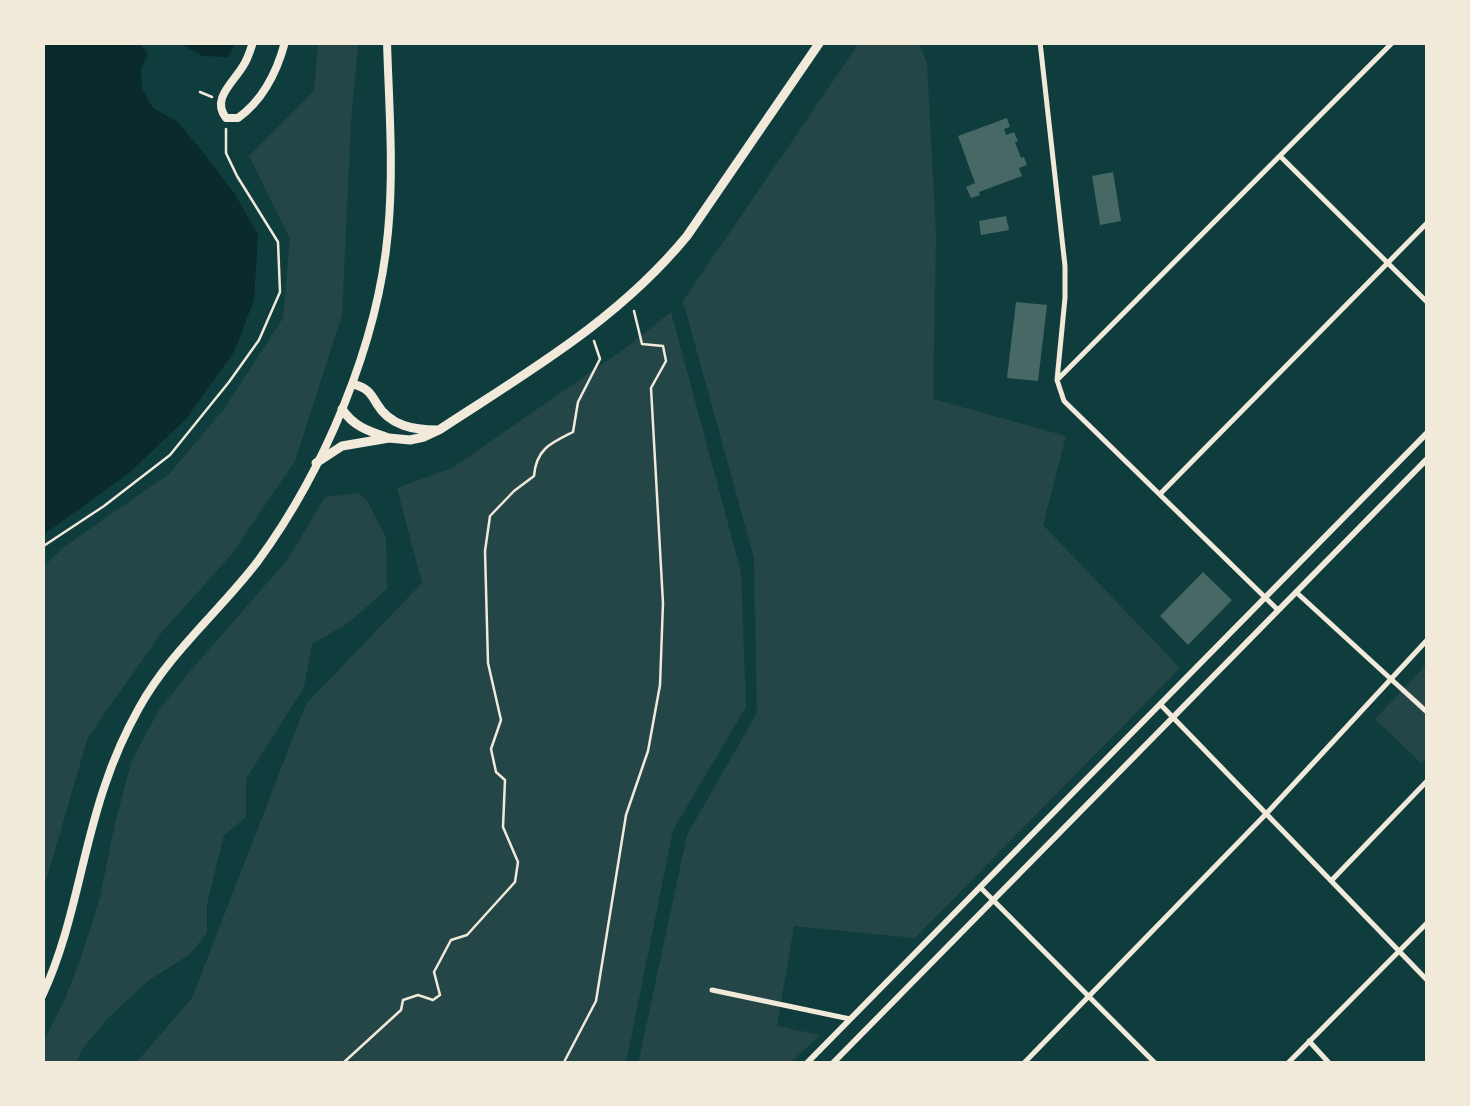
<!DOCTYPE html>
<style>
body{margin:0}
#map{position:relative;width:1470px;height:1106px;overflow:hidden;background:#0f3d3e;font-family:Karla,sans-serif}
canvas{display:block}
.frame{position:absolute;inset:0;border:45px solid #f1e9da;pointer-events:none}
</style>
<div id="map">
<canvas width="1470" height="1106"></canvas>
<div class="frame"></div>
</div>
<script>
const context = document.querySelector('canvas').getContext('2d');
context.lineJoin = 'round';
function fillPath(path, color) { context.fillStyle = color; context.fill(path, 'evenodd'); }
function strokePath(path, color, width, dash) { context.strokeStyle = color; context.lineWidth = width; context.lineCap = dash ? 'butt' : 'round'; context.setLineDash(dash || []); context.stroke(path); }
fillPath(new Path2D(`
 M318 43H358L351 123 342 315 295 461 232 554 162 632 88 737 43 891V567L64 547 169 474 224 409 283 318 290 239 249 156 314 91Z
 M859 43H918L927 62 936 236 933 399 1066 436 1043 525 1180 668 915 938 794 926 777 1026 820 1035 790 1063 638 1064 687 835 757 713 754 558 683 301Z
 M671 312 741 572 746 707 673 830 626 1063 135 1064 192 998 306 704 422 583 397 488 452 468 627 347Z
 M359 493 367 501 386 537 387 589 348 623 312 644 304 687 246 779V817L224 835 207 904V933L190 954 148 981 108 1018 81 1051 77 1063H43V1043L64 1001 81 958 100 897 115 823 132 760 159 710 192 669 288 559 325 497Z
 M1427 664V757L1421 763 1375 719Z`), '#244646');
fillPath(new Path2D(`
 M43 42 139 43 148 54 141 70 142 89 153 108 178 122 202 151 235 194 258 235 254 300 234 352 186 419 129 473 43 535Z
 M179 43H235L228 57 203 56Z`), '#0a2a2b');
fillPath(new Path2D(`
 M1007 118 1010 127 1004 129 1006 135 1014 132 1018 141 1015 142 1021 158 1024 157 1027 165 1019 168 1022 176 979 192 980 195 971 198 966 187 975 183 958 136Z
 M1113 172 1121 221 1100 225 1092 176Z
 M1006 216 1009 230 981 235 979 221Z
 M1016 302 1047 305 1038 381 1007 378Z
 M1203 572 1232 600 1188 645 1160 616Z`), '#486865');
strokePath(new Path2D(`
 M200 92 212 97
 M42 547 104 506 170 455 229 382 259 340 280 292 278 242 237 176 226 153V129
 M342 1064 401 1010 403 1000 418 995 433 1000 440 995 434 972 451 940 467 935 515 882 518 862 503 827 505 780 496 772 491 749 501 720 488 663 485 551 490 516 514 491 534 476C536 449 551 443 573 432L578 402 600 359 594 341
 M563 1064 596 1001 626 815 648 751 660 685 663 603 651 388 666 361 663 346 642 344 634 311`), '#f1e9da', 2.5);
strokePath(new Path2D(`
 M1040 42 1065 266V298L1057 380 1064 401 1278 610
 M1280 156 1428 303
 M1059 378 1393 42
 M1160 494 1428 222
 M1296 592 1428 713
 M1160 704 1428 981
 M1331 881 1428 780
 M980 887 1156 1064
 M712 990 850 1019
 M1309 1041 1330 1064
 M1023 1064 1266 814 1428 639
 M1287 1064 1428 922`), '#f1e9da', 5);
strokePath(new Path2D(`
 M806 1064 1428 432
 M832 1064 1428 458`), '#f1e9da', 6);
strokePath(new Path2D(`
 M253 42C250 51 248 59 243 66 233 83 211 99 226 118H238C263 100 277 72 285 42
 M42 996C74 928 81 854 105 785 114 758 125 733 139 708 169 653 220 611 258 561 324 471 378 344 388 232 394 169 389 106 387 42`), '#f1e9da', 8);
strokePath(new Path2D(`
 M353 384C367 388 370 392 377 404 390 426 414 430 437 430
 M342 409C353 426 368 431 386 437
 M316 463 342 446 389 438 410 440 424 437 439 430C529 371 618 320 687 236L820 42`), '#f1e9da', 9);
</script>
